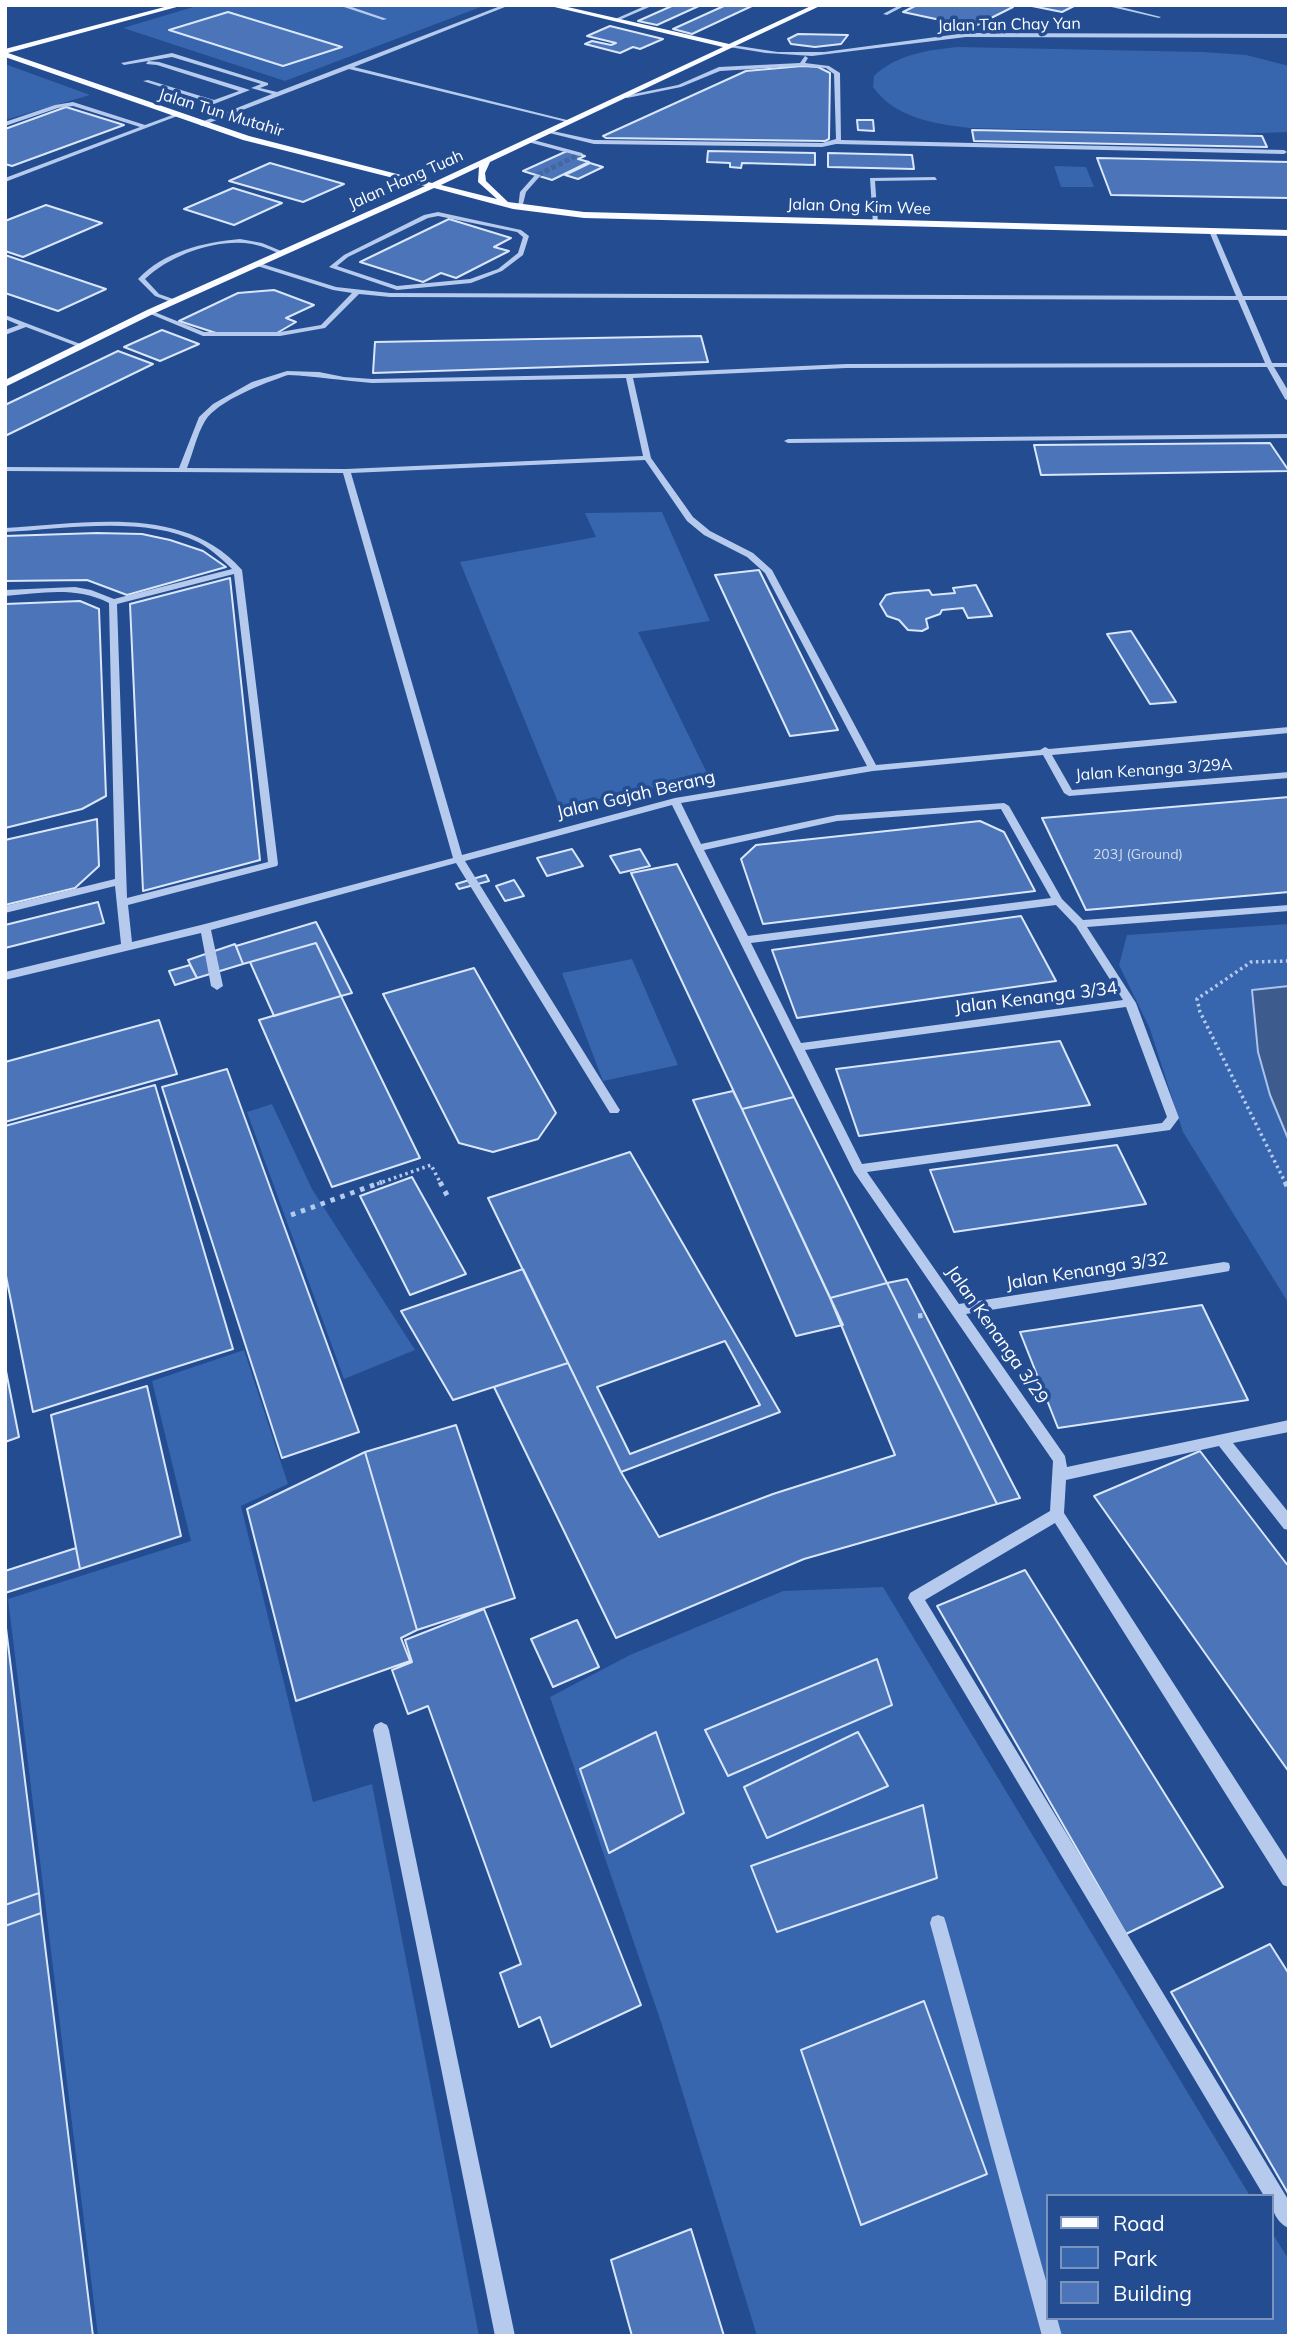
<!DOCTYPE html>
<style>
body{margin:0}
#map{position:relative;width:1294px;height:2341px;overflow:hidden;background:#234c91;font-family:Mulish,sans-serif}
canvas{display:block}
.frame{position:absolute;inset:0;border:7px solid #fff;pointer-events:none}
.legend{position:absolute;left:1046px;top:2194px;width:228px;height:126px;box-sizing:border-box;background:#234c91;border:2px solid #7b94bd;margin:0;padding:9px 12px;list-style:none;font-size:21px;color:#fff}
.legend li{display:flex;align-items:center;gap:14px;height:35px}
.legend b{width:35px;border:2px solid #7b94bd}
</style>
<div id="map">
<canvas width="1294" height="2341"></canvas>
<div class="frame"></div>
<ul class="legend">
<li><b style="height:9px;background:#fafcff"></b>Road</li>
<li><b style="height:19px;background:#3765ae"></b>Park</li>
<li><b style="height:19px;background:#4b75b8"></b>Building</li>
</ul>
</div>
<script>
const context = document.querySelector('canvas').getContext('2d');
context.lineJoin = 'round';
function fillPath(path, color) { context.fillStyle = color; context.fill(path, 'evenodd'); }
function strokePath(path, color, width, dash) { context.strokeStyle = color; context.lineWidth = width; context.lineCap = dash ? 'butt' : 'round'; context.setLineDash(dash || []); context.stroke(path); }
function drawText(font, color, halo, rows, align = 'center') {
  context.font = font + ' Mulish,sans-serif'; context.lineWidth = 7; context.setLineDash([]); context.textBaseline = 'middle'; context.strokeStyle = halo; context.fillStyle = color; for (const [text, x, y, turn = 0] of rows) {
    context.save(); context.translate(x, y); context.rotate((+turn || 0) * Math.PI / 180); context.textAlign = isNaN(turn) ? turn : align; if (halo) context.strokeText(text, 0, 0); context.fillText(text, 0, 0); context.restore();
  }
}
fillPath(new Path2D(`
 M200 5H486L285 81 123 28Z
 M958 47 1203 52 1246 55 1289 66V132L1239 134 970 128C935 124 895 118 873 87L874 76C897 54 928 50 958 47Z
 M5 64 90 95 5 120Z
 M1054 166 1086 167 1094 187H1061Z
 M662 512 710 621 638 632 709 777 560 807 460 562 596 537 585 513Z
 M1289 924V1304L1183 1132 1150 1029 1119 965 1127 935Z
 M632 959 678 1065 603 1081 562 973Z
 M272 1104 312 1189 415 1350 344 1379 247 1112Z
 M244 1350 288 1484 241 1506 313 1802 372 1784 479 2336H98L8 1599 191 1541 152 1381Z
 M883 1587 1250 2196H1047V2318H1271V2231L1289 2260V2336H757L662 2025 550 1697 630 1655 783 1591Z`), '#3765ae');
const water = new Path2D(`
 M1289 986V1141L1270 1095 1258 1052 1252 990Z`);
fillPath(water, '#3e5b8d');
strokePath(water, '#a9c4ed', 2);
const building = new Path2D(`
 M674 5H701L657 25 638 21Z
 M726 5H754L692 34 673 29Z
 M917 5H1006L1013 7 973 27 903 12Z
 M1027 5H1076L1062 12Z
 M228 12 342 47 283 66 169 30Z
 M610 26 663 39 640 49 633 47 620 53 585 44 592 41 611 45 616 43 587 36Z
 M798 34 848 35 841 44 815 47 791 44 788 39Z
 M802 66 818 67 830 73 829 139 825 141 606 138 603 136 746 71Z
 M66 107 124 125 12 166 5 164V129Z
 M857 120H873L874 131 858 130Z
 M972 130 1262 136 1267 147 974 141Z
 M567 151 585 156 578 159 589 162 552 180 523 171Z
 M708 151 815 153V165L742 163 741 168 730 167V163L707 162Z
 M828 153 912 155 914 169 828 167Z
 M1097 158 1289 162V198L1111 195Z
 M270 163 344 184 303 202 229 181Z
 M590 163 603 167 578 179 565 175Z
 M233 188 282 203 234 225 184 209Z
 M46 205 102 223 23 257 5 251V221Z
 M449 219 511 238 494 247 509 251 456 278 441 273 423 282 360 262Z
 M5 255 106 289 58 311 5 293Z
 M274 290 314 305 286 318 296 322 277 333 219 334 179 321 238 293Z
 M162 330 199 344 160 361 124 347Z
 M701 336 708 362 373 373 375 342Z
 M118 351 153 364 5 436V405Z
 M1270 443 1289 471 1041 475 1034 445Z
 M97 533 142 534 170 540 203 551 226 567 127 595 87 580 5 581V536Z
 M759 570 838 730 790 736 715 575Z
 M230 578 260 860 143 891 130 604Z
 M976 585 992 616 968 618 963 608 942 610 940 614 926 619 928 628 922 631 908 630 899 620 887 616 880 604 886 595 894 593 929 590 932 595 955 593 953 588Z
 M80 601 99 609 106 796 82 809 5 828V604Z
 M1131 631 1176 702 1150 704 1107 634Z
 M1289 797V892L1086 910 1042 818Z
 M97 819 99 866 75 888 5 905V840Z
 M980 821 1004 832 1035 891 763 924 741 859 756 845Z
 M572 849 583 866 547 876 537 858Z
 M640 849 650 866 620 873 610 856Z
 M677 864 794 1097 742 1109 631 873Z
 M486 875 489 881 459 889 456 884Z
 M514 880 524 896 505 901 496 886Z
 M98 902 104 923 5 948V925Z
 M1021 916 1056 981 797 1018 772 950Z
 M316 922 352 993 341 996 316 943 243 964 236 946Z
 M316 943 341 996 274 1016 250 962Z
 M235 944 243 964 197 978 188 960Z
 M190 965 197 978 175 985 169 971Z
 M474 968 556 1113 538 1139 493 1152 459 1143 383 994Z
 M341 996 420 1158 332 1187 259 1020Z
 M159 1020 177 1074 5 1122V1062Z
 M1060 1041 1090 1105 859 1136 836 1069Z
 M227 1069 359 1432 282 1458 162 1087Z
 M155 1085 233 1349 33 1412 5 1271V1126Z
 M733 1091 742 1109 843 1325 796 1336 693 1100Z
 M794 1097 887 1283 830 1298 742 1109Z
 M1117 1145 1146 1204 954 1232 930 1170Z
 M630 1152 780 1412 621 1472 488 1198Z
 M412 1177 466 1274 410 1295 360 1196Z
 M523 1269 568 1363 453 1400 401 1311Z
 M907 1279 1020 1498 997 1504 887 1283Z
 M887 1283 997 1504 804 1559 616 1638 494 1387 568 1363 621 1472 659 1537 773 1494 895 1455 830 1298Z
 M1202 1305 1248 1400 1058 1428 1020 1332Z
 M725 1341 760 1405 630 1454 597 1387Z
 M5 1366 19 1437 5 1442Z
 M147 1386 181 1536 80 1569 51 1415Z
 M456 1425 515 1598 417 1630 365 1452Z
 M1200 1451 1289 1567V1772L1094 1496Z
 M365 1452 417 1630 401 1638 410 1661 296 1701 247 1509Z
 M76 1548 80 1569 5 1593V1571Z
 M1025 1570 1223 1887 1126 1934 937 1606Z
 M484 1609 641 2005 551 2047 540 2017 519 2027 500 1973 521 1964 428 1706 408 1714 392 1670 412 1662 405 1640Z
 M5 1620 39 1893 5 1905Z
 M577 1620 599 1667 553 1687 531 1639Z
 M877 1659 892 1705 728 1776 705 1730Z
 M656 1732 684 1813 609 1853 580 1769Z
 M858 1732 888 1786 767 1838 744 1787Z
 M923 1805 937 1878 777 1932 751 1866Z
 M39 1893 41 1913 5 1926V1905Z
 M41 1913 93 2336H5V1926Z
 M1270 1944 1289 1974V2195L1171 1992Z
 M924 2001 987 2174 861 2225 801 2050Z
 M691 2229 724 2336H632L611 2260Z`);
fillPath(building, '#4b75b8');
strokePath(building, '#dae6f9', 2);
strokePath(new Path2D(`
 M538 175 580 154`), '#4467a2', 5, [5, 2.5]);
strokePath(new Path2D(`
 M377 1184 431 1165 441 1184
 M1286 1184 1200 1012 1197 999 1251 962 1289 961`), '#b5caec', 3.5, [2.5, 3.5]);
strokePath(new Path2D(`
 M440 1182 449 1199
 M1285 1182 1289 1190
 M291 1215 382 1182
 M918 1316 928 1315`), '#b5caec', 5, [4.5, 6]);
fillPath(new Path2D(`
 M338 5H346L387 19 383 20Z
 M503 5H510L354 67 571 121V123L349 69 201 126 199 123 272 94 251 88 261 84 172 57 124 65 121 63 172 53 268 83V85L260 88 277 92Z
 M647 5H654L617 21 613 20Z
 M900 5H906L887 15 883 14Z
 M1103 5H1113L1161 17 1159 18Z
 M966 33 1289 34V38L966 37 812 56 766 53 729 47 732 45 778 52H824Z
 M805 56 808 58 805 63 829 66 840 73 841 140 1284 150 1287 152 1284 154 836 144 822 147 594 144 545 132 548 130 594 140 822 143 836 139 834 74 826 68 802 66 720 71 681 87 627 98 624 96 678 85 719 67 800 63Z
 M148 61 159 62 250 90 214 104 143 81 148 80 214 100 239 91 157 65 146 64Z
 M73 102 145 125 175 114 180 115 5 182V178L140 127 73 106 58 108 5 126V122L55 105Z
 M530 139 582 153 583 154 580 156 528 142Z
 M536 174 541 175 526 192 522 208H518L520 192Z
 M935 177 937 180 875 181 878 223 873 224 870 178Z
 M438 212 521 230 529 236 523 255 502 271 471 283 397 290 329 267 344 255 424 215ZM438 216 517 232 523 237 518 253 498 269 470 279 397 286 337 266 348 257 428 218Z
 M1212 229 1215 231 1243 296H1289V300H1245L1272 363H1289V367H1274L1289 392V401L1285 399 1267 367 846 368 633 378 651 458 693 517 710 531 753 553 772 570 876 765 1040 750 1045 747 1049 749 1289 727V733L1052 755 1072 790 1289 772V778L1069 796 1064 793 1043 755 873 771 681 803 701 844 837 815 1004 803 1009 806 1062 899 1083 920 1289 905V911L1087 927 1136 1003 1179 1118 1170 1130 867 1172 959 1304 1224 1262 1229 1263 1230 1267 1229 1271 1224 1272 966 1314 1065 1456 1067 1467 1289 1420V1432L1233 1443 1289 1513V1530L1284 1529 1219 1446 1066 1480 1064 1513 1289 1863V1887L1283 1885 1055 1523 925 1600 1289 2201V2228C1276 2223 1271 2208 1271 2196H1264L908 1598 910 1593 1050 1511 1053 1461 854 1172 672 805 465 861 618 1107 620 1110 618 1113H610L456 863 211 930 223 986 217 990 211 986 201 933 5 980V972L121 944 115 886 5 913V906L115 879 109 603C76 586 41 593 5 596V590L75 587 91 590 114 599 232 569C222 559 211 549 198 542 144 515 64 529 5 532V528C83 524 184 503 242 570L278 864 277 866 128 905 132 942 205 924 453 858 343 473 5 471V467L179 468 199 417 213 404 252 382 287 371 319 372 344 377 372 379 629 374 846 364 1265 363 1238 300 390 297 359 294 325 328 280 336H203L148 313V311H152L204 332H280L321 325 352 293 333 290 254 265 253 264 256 262 336 287 390 293 1236 296 1209 231ZM288 375C316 376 344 381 372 383L626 378 643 456 346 469 187 468C193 453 197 434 205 421 218 400 265 383 288 375ZM645 460 687 521 704 535 747 557 765 573 867 766 675 798 462 855 351 473ZM234 574 268 862 127 898 117 604ZM1001 809 1051 898 748 936 704 850 837 821ZM1056 905 1076 926 1123 1000 801 1043 751 943ZM1126 1007 1167 1117 1162 1123 862 1164 805 1050Z
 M240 239 262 243 286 253 283 255C273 251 263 246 252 244 217 238 170 255 145 279L159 294 176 300V302L174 303 155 296 138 279C163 252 204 242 240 239Z
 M5 315 83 345 85 346 79 347 26 327 5 335V330L19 325 5 319Z
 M1289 434V438L788 443 784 441 788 439Z
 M381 1722 387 1725 389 1730 515 2336H495L373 1730 375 1725Z
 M938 1915 944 1917 946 1923 1047 2284V2318H1057L1062 2336H1042L930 1923 932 1917Z`), '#b5caec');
fillPath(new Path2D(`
 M172 5H184L8 53 249 136 432 183 723 47 546 5H559L729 44 813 5H822L490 162 485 173 486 181 508 202 584 212 1289 230V236L584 218 513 209 434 188 153 314 5 387V380L147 310 425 186 243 140 5 57V49ZM479 167 478 182 497 199 441 185Z`), '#fafcff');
drawText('14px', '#d2dced', null, [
 ["203J (Ground)",1138,855]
]);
drawText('16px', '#fff', '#234c91', [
 ["Jalan Tan Chay Yan",1009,25,-1],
 ["Jalan Tun Mutahir",221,113,17],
 ["Jalan Hang Tuah",406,180,-24],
 ["Jalan Ong Kim Wee",859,207,2],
 ["Jalan Kenanga 3/29A",1154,770,-4]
]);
drawText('18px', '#fff', '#234c91', [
 ["Jalan Gajah Berang",636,795,-13],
 ["Jalan Kenanga 3/34",1036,998,-7],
 ["Jalan Kenanga 3/32",1087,1271,-9],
 ["Jalan Kenanga 3/29",997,1335,55]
]);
</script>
